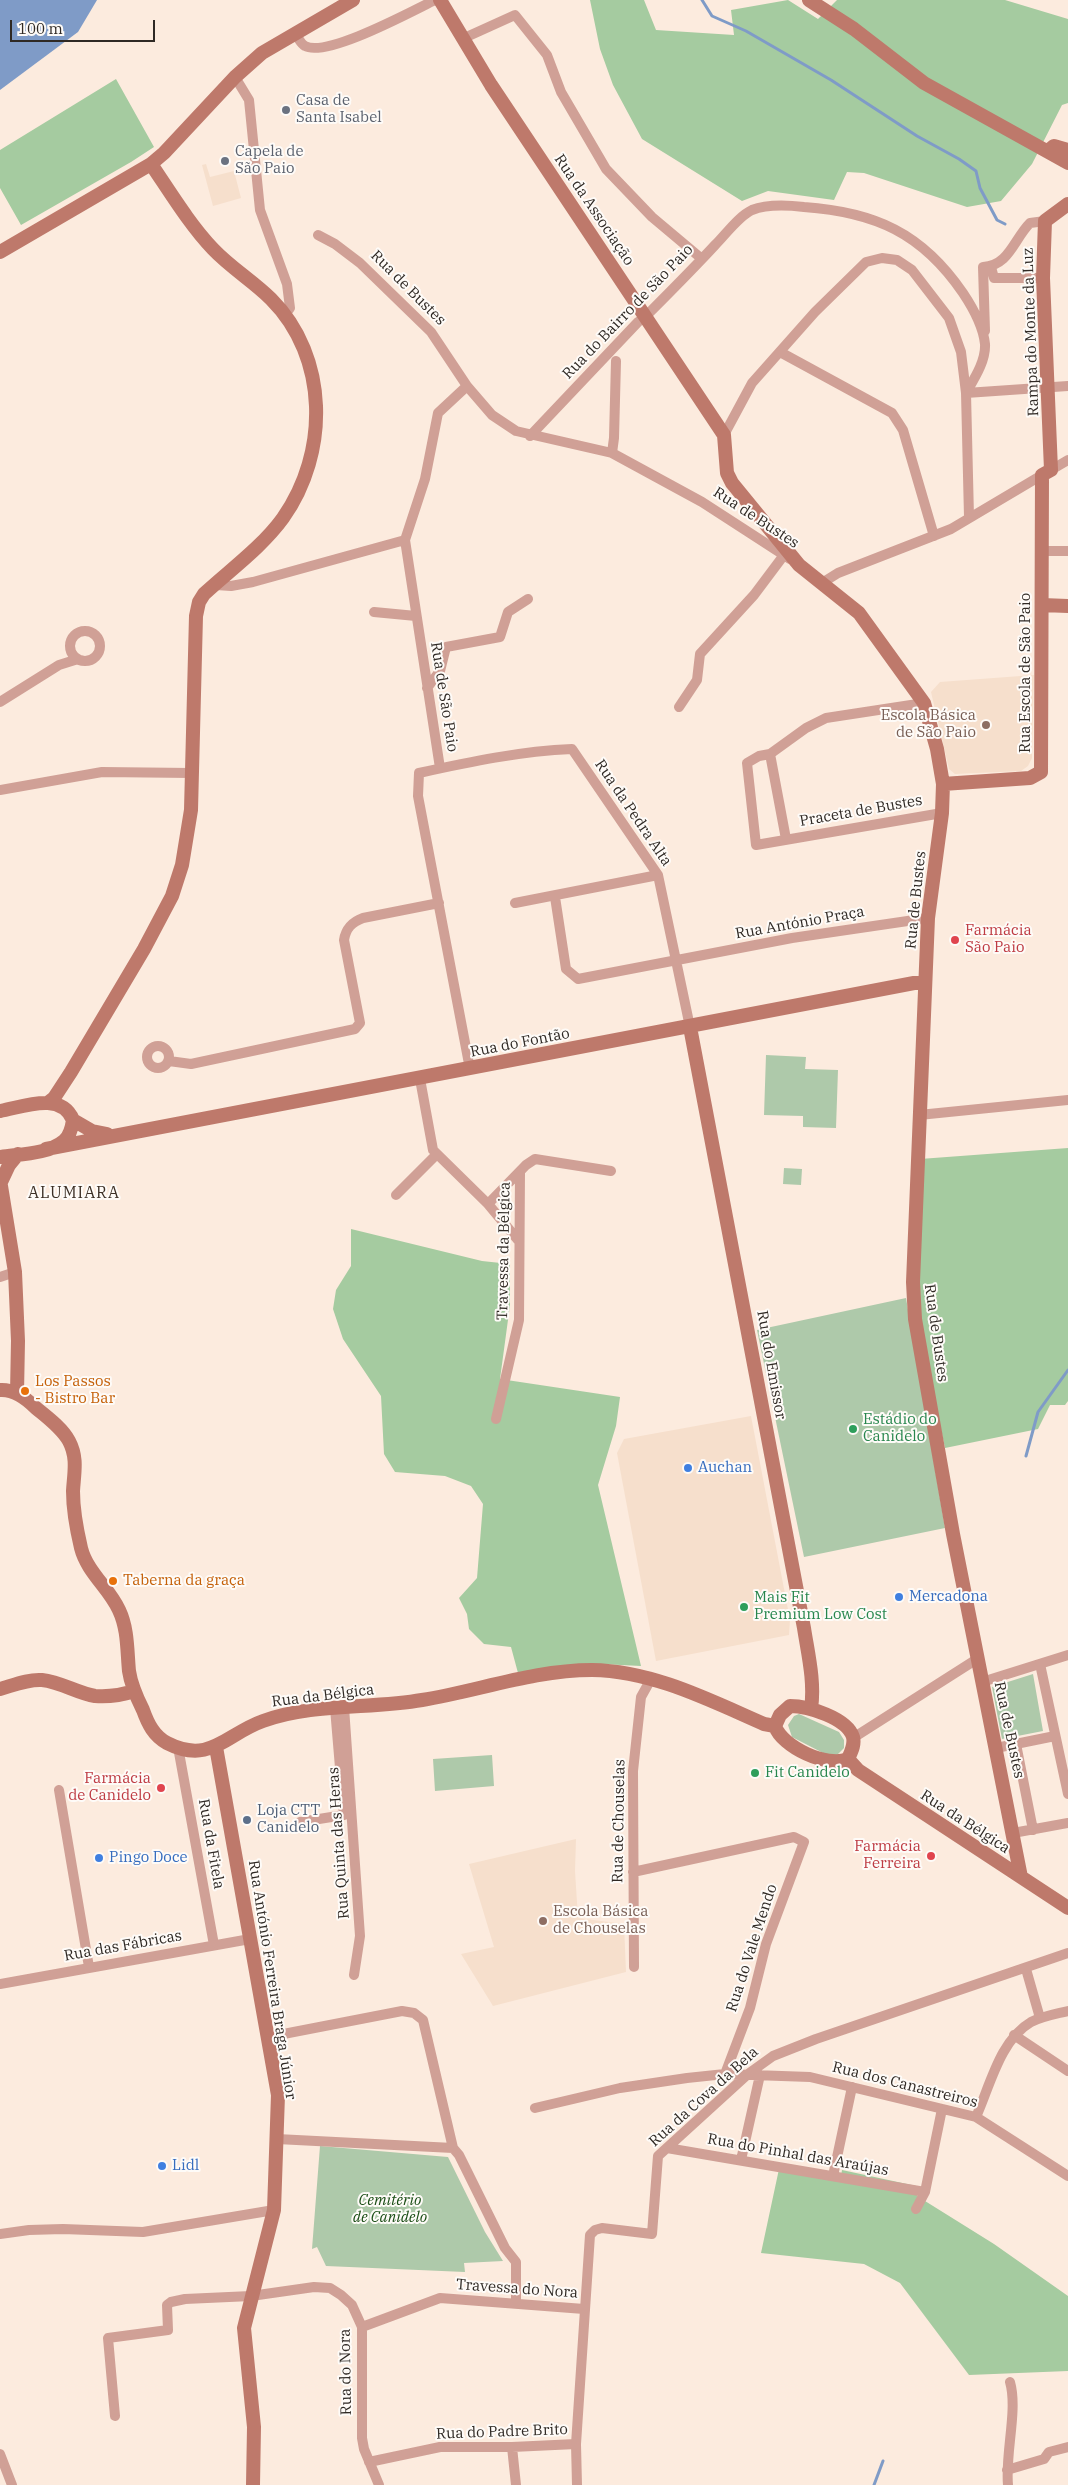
<!DOCTYPE html>
<meta charset="utf-8">
<style>
body{margin:0}
#map{position:relative;width:1068px;height:2485px;overflow:hidden;background:#fcebde;font-family:"IBM Plex Serif",serif}
canvas{display:block}
.scale{position:absolute;left:10px;top:20px;width:145px;height:22px;box-sizing:border-box;border:2px solid #2f2924;border-top:0;padding-left:6px;font-size:15px;line-height:18px;white-space:nowrap;color:#2f2924;-webkit-text-stroke:4px #fefbf8;paint-order:stroke}
</style>
<div id="map">
<canvas width="1068" height="2485"></canvas>
<div class="scale">100 m</div>
</div>
<script>
const context = document.querySelector('canvas').getContext('2d');
context.lineJoin = 'round';
function fillPath(path, color) { context.fillStyle = color; context.fill(path, 'evenodd'); }
function strokePath(path, color, width, dash) { context.strokeStyle = color; context.lineWidth = width; context.lineCap = dash ? 'butt' : 'round'; context.setLineDash(dash || []); context.stroke(path); }
function drawText(font, color, halo, rows, align = 'center') {
  context.font = font + ' "IBM Plex Serif",serif'; context.lineWidth = 4; context.setLineDash([]); context.textBaseline = 'middle'; context.strokeStyle = halo; context.fillStyle = color; for (const [text, x, y, turn = 0] of rows) {
    context.save(); context.translate(x, y); context.rotate((+turn || 0) * Math.PI / 180); context.textAlign = isNaN(turn) ? turn : align; if (halo) context.strokeText(text, 0, 0); context.fillText(text, 0, 0); context.restore();
  }
}
fillPath(new Path2D(`
 M206 164 210 177 234 171 241 198 213 206 202 165Z
 M1034 675 1032 758 1028 766 1021 771 955 774 949 769 931 692 940 682Z
 M751 1416 790 1620 789 1635 656 1661 617 1453 624 1439Z
 M576 1839 575 1871 578 1918 624 1924 626 1972 493 2006 461 1954 494 1947 469 1864Z`), '#f6dfcc');
fillPath(new Path2D(`
 M766 1055 806 1057 805 1069 838 1070 836 1128 803 1127V1116L764 1115Z
 M784 1168 802 1169 801 1185 783 1184Z
 M906 1298 945 1528 804 1557 757 1330Z
 M1033 1674 1043 1731 1002 1739 992 1687Z
 M799 1714 839 1732 844 1740V1748L837 1755H827L792 1737 788 1725 794 1716Z
 M492 1755 494 1786 435 1791 433 1759Z
 M320 2146 448 2157 485 2232 503 2261 464 2263 465 2272 326 2266 317 2247 312 2249Z`), '#aec9aa');
fillPath(new Path2D(`
 M590 0H644L656 30 734 35 731 10 788 0 818 19 837 0H1005L1068 19V103L1062 105 1032 164 1001 201 967 207 864 173 847 172 834 200 768 191 742 201 642 139 613 85 600 49Z
 M116 79 154 147 131 162 21 225 0 188V150Z
 M1068 1148V1401L1065 1405H1050L1038 1429 945 1448 913 1298 920 1159Z
 M351 1229 482 1261 510 1264V1305L500 1379 620 1397 616 1426 598 1485 641 1666 601 1664 518 1673 511 1647 484 1644 469 1629 467 1614 459 1598 477 1578 483 1504 471 1486 445 1476 395 1472 384 1454 381 1396 343 1339 333 1309 336 1290 351 1266Z
 M779 2169 840 2182 842 2170 921 2187 917 2196 994 2244 1068 2296V2371L969 2375 900 2283 864 2264 761 2253Z`), '#a5cba0');
fillPath(new Path2D(`
 M0 0H97L78 32 0 90Z`), '#7f9bc7');
strokePath(new Path2D(`
 M702 0 712 16 746 31 831 80 917 136 959 159 976 171 980 188 997 220 1005 224
 M1026 1456 1038 1412 1068 1370
 M874 2485 883 2461`), '#7f9bc7', 3);
strokePath(new Path2D(`
 M295 34C298 37 301 44 305 46 326 58 412 11 435 0
 M462 39 515 15 547 55 561 92 606 169 652 217 702 259
 M235 77 249 100 260 210 287 284 290 308 284 316
 M318 235 335 244 360 263 431 332 467 386 492 415 516 431 612 453 702 502 790 559
 M991 267 994 278H1043
 M985 331 983 267C1009 266 1014 239 1030 223L1045 221
 M780 352 892 413 903 430 934 536
 M966 393 1068 386
 M724 435 752 383 815 312 866 262 882 258 897 260 912 270 949 318 961 352 966 393 969 517
 M530 436 638 322 645 317C669 293 693 269 716 244 726 234 739 216 752 210 767 204 787 205 804 207 875 212 922 233 963 293 973 308 983 325 985 344 986 361 974 379 966 393
 M612 453 614 438 616 361
 M1051 470 1068 460
 M1042 551H1068
 M822 583 838 573 951 529 1042 475
 M216 585 231 586 253 582 405 540
 M374 612 416 616
 M70 646a15 15 0 1 1 30 0a15 15 0 1 1-30 0Z
 M427 688 440 671 446 647 500 637 508 612 528 599
 M0 702 59 665 78 659
 M679 707 697 680 700 654 754 595 784 555
 M770 754 806 728 826 718 924 703
 M440 768 405 540 425 479 438 413 467 386
 M0 790 102 772 191 773
 M786 839 770 754 759 756 747 763 756 845 942 813
 M555 897 566 969 578 979 792 938 928 918
 M515 903 658 875
 M147 1057a11 11 0 1 1 22 0a11 11 0 1 1-22 0Z
 M169 1061 191 1064 355 1029 360 1023 344 940C346 928 352 922 363 918L439 903
 M470 1069 418 796 419 773C469 762 521 751 572 749L658 875 690 1027
 M420 1079 433 1150 488 1204 518 1240
 M919 1115 1068 1100
 M396 1195 437 1154
 M488 1204 526 1165 535 1159 611 1171
 M0 1277 15 1272
 M496 1419 519 1320 520 1172
 M1040 1664 1068 1794
 M982 1682 1068 1655
 M344 1707 360 1936 354 1975
 M853 1738 977 1659
 M1016 1744 1033 1830
 M178 1747 214 1945
 M996 1748 1055 1736
 M59 1790 89 1967
 M300 1822 344 1815 335 1708
 M1013 1833 1068 1823
 M633 1872 794 1837 804 1842 766 1944 750 2008 725 2074
 M634 1967 633 1771 641 1697 651 1679
 M1026 1969 1040 2018
 M0 1984 250 1939
 M1014 2035 1068 2071
 M268 2037 402 2011 414 2013 423 2020 453 2148 459 2155 505 2248 516 2262V2303
 M535 2108 620 2088 687 2078 725 2074 810 2077 976 2117 1068 2176
 M976 2117C990 2086 1000 2040 1031 2022 1043 2016 1056 2014 1068 2011
 M277 2139 453 2148
 M667 2148 925 2192
 M741 2160 760 2075
 M833 2176 852 2087
 M916 2209 925 2192 942 2109
 M0 2234 29 2230 63 2229 143 2232 274 2210
 M362 2327 440 2298 584 2309
 M115 2416 108 2338 168 2330 167 2305 171 2302 185 2299 251 2296 314 2287 330 2288 341 2295 352 2305 362 2327V2438L364 2449 379 2485
 M512 2447 516 2485
 M0 2454 12 2485
 M369 2462 440 2447H512L576 2444
 M1007 2470 1044 2459 1049 2452 1068 2447
 M577 2485 576 2444 590 2235 595 2230 602 2228 652 2234 658 2156 748 2074 773 2056 816 2039 1068 1953
 M1008 2485C1005 2453 1018 2410 1010 2382`), '#d0a096', 10);
strokePath(new Path2D(`
 M440 0 491 85 724 435 727 473 732 483 799 565 859 613 924 703 937 749 943 784 942 813 928 918 913 1282 915 1319 953 1534 1021 1877
 M809 0 854 29 924 83 1068 163
 M1048 151 1054 146 1068 150
 M0 252 151 164 164 153 235 77 262 53 353 0
 M1042 605 1068 606
 M943 784 1030 778 1041 772 1042 475 1051 470 1043 278 1045 221 1068 204
 M690 1027 804 1628C808 1654 815 1682 811 1709
 M49 1102 54 1098 71 1072 144 949 172 896 182 865 191 810 196 616 199 602 204 594C230 570 262 547 283 518 329 453 329 357 271 299 253 281 231 268 213 249 190 225 170 192 151 164
 M0 1111C23 1107 61 1091 73 1120 72 1127 70 1136 64 1141 49 1154 19 1154 0 1157
 M73 1120 92 1131 107 1134
 M46 1149 914 983H925
 M0 1180 15 1272 18 1341 17 1393
 M1 1182 9 1165 18 1154
 M0 1390C14 1389 26 1398 36 1408 47 1417 62 1428 69 1441 78 1458 74 1473 73 1491 73 1509 77 1531 81 1548 87 1572 109 1588 119 1610 128 1629 127 1650 129 1671 131 1685 137 1698 143 1710 148 1724 154 1736 167 1743 210 1765 226 1734 263 1721 311 1703 372 1709 422 1700 478 1691 534 1670 592 1670 653 1671 709 1700 764 1724L775 1726
 M0 1689C14 1685 28 1679 42 1680 61 1682 77 1693 95 1696 109 1697 122 1695 134 1691
 M790 1706C808 1706 847 1718 853 1737 855 1745 851 1752 848 1759 827 1768 782 1747 775 1726L780 1715Z
 M216 1747 278 2095 274 2210 244 2328 254 2427 253 2485
 M848 1759 858 1770 1068 1908`), '#be796b', 14);
for (const [x, y, r, color] of [
 [286,110,5,"#6b7280"],
 [225,161,5,"#6b7280"],
 [986,725,5,"#8d6e63"],
 [955,940,5,"#e0444e"],
 [25,1391,5,"#e8710a"],
 [853,1429,5,"#2e9e5b"],
 [688,1468,5,"#3f7fe0"],
 [113,1581,5,"#e8710a"],
 [899,1597,5,"#3f7fe0"],
 [744,1607,5,"#2e9e5b"],
 [755,1773,5,"#2e9e5b"],
 [161,1788,5,"#e0444e"],
 [247,1820,5,"#5c6f8a"],
 [931,1856,5,"#e0444e"],
 [99,1858,5,"#3f7fe0"],
 [543,1921,5,"#8d6e63"],
 [162,2166,5,"#3f7fe0"]
]) { const dot = new Path2D(); dot.arc(x, y, r, 0, 2 * Math.PI); context.fillStyle = color; context.fill(dot); strokePath(dot, '#fefbf8', 2); }
drawText('15px', '#5b616d', '#fefbf8', [
 ["Casa de",296,101],
 ["Santa Isabel",296,118],
 ["Capela de",235,152],
 ["São Paio",235,169]
], 'left');
drawText('15px', '#2f2924', '#fefbf8', [
 ["Rua da Associação",594,210,56],
 ["Rua de Bustes",408,288,45],
 ["Rua do Bairro de São Paio",628,312,-46],
 ["Rampa do Monte da Luz",1031,332,-92],
 ["Rua de Bustes",756,518,33],
 ["Rua Escola de São Paio",1026,673,-90],
 ["Rua de São Paio",444,697,81],
 ["Praceta de Bustes",861,811,-10],
 ["Rua da Pedra Alta",633,813,56],
 ["Rua de Bustes",916,900,-84],
 ["Rua António Praça",800,923,-10],
 ["Rua do Fontão",520,1043,-11],
 ["Travessa da Bélgica",504,1251,-89],
 ["Rua de Bustes",936,1333,82],
 ["Rua do Emissor",771,1365,80],
 ["Rua da Bélgica",323,1696,-7],
 ["Rua de Bustes",1009,1730,78],
 ["Rua de Chouselas",619,1821,-89],
 ["Rua da Bélgica",965,1822,33],
 ["Rua Quinta das Heras",339,1843,-94],
 ["Rua da Fitela",211,1844,80],
 ["Rua das Fábricas",123,1946,-10],
 ["Rua do Vale Mendo",752,1948,-72],
 ["Rua António Ferreira Braga Júnior",272,1980,81],
 ["Rua dos Canastreiros",905,2085,14],
 ["Rua da Cova da Bela",704,2097,-42],
 ["Rua do Pinhal das Araújas",798,2155,10],
 ["Travessa do Nora",517,2289,4],
 ["Rua do Nora",346,2372,-91],
 ["Rua do Padre Brito",502,2432,-2]
]);
drawText('15px', '#785e54', '#fefbf8', [
 ["Escola Básica",976,716],
 ["de São Paio",976,733],
 ["Escola Básica",553,1912,"left"],
 ["de Chouselas",553,1929,"left"]
], 'right');
drawText('15px', '#be3a42', '#fefbf8', [
 ["Farmácia",965,931,"left"],
 ["São Paio",965,948,"left"],
 ["Farmácia",151,1779],
 ["de Canidelo",151,1796],
 ["Farmácia",921,1847],
 ["Ferreira",921,1864]
], 'right');
drawText('15px', '#c56008', '#fefbf8', [
 ["Los Passos",35,1382],
 ["- Bistro Bar",35,1399],
 ["Taberna da graça",123,1581]
], 'left');
drawText('15px', '#27864d', '#fefbf8', [
 ["Estádio do",863,1420],
 ["Canidelo",863,1437],
 ["Mais Fit",754,1598],
 ["Premium Low Cost",754,1615],
 ["Fit Canidelo",765,1773]
], 'left');
drawText('15px', '#366cbe', '#fefbf8', [
 ["Auchan",698,1468],
 ["Mercadona",909,1597],
 ["Pingo Doce",109,1858],
 ["Lidl",172,2166]
], 'left');
drawText('15px', '#4e5e75', '#fefbf8', [
 ["Loja CTT",257,1811],
 ["Canidelo",257,1828]
], 'left');
drawText('italic 15px', '#1a4d15', '#fefbf8', [
 ["Cemitério",390,2201],
 ["de Canidelo",390,2218]
]);
context.letterSpacing = '1px';
drawText('16px', '#3c2f25', '#fefbf8', [
 ["ALUMIARA",74,1193]
]);
context.letterSpacing = '0px';
</script>
